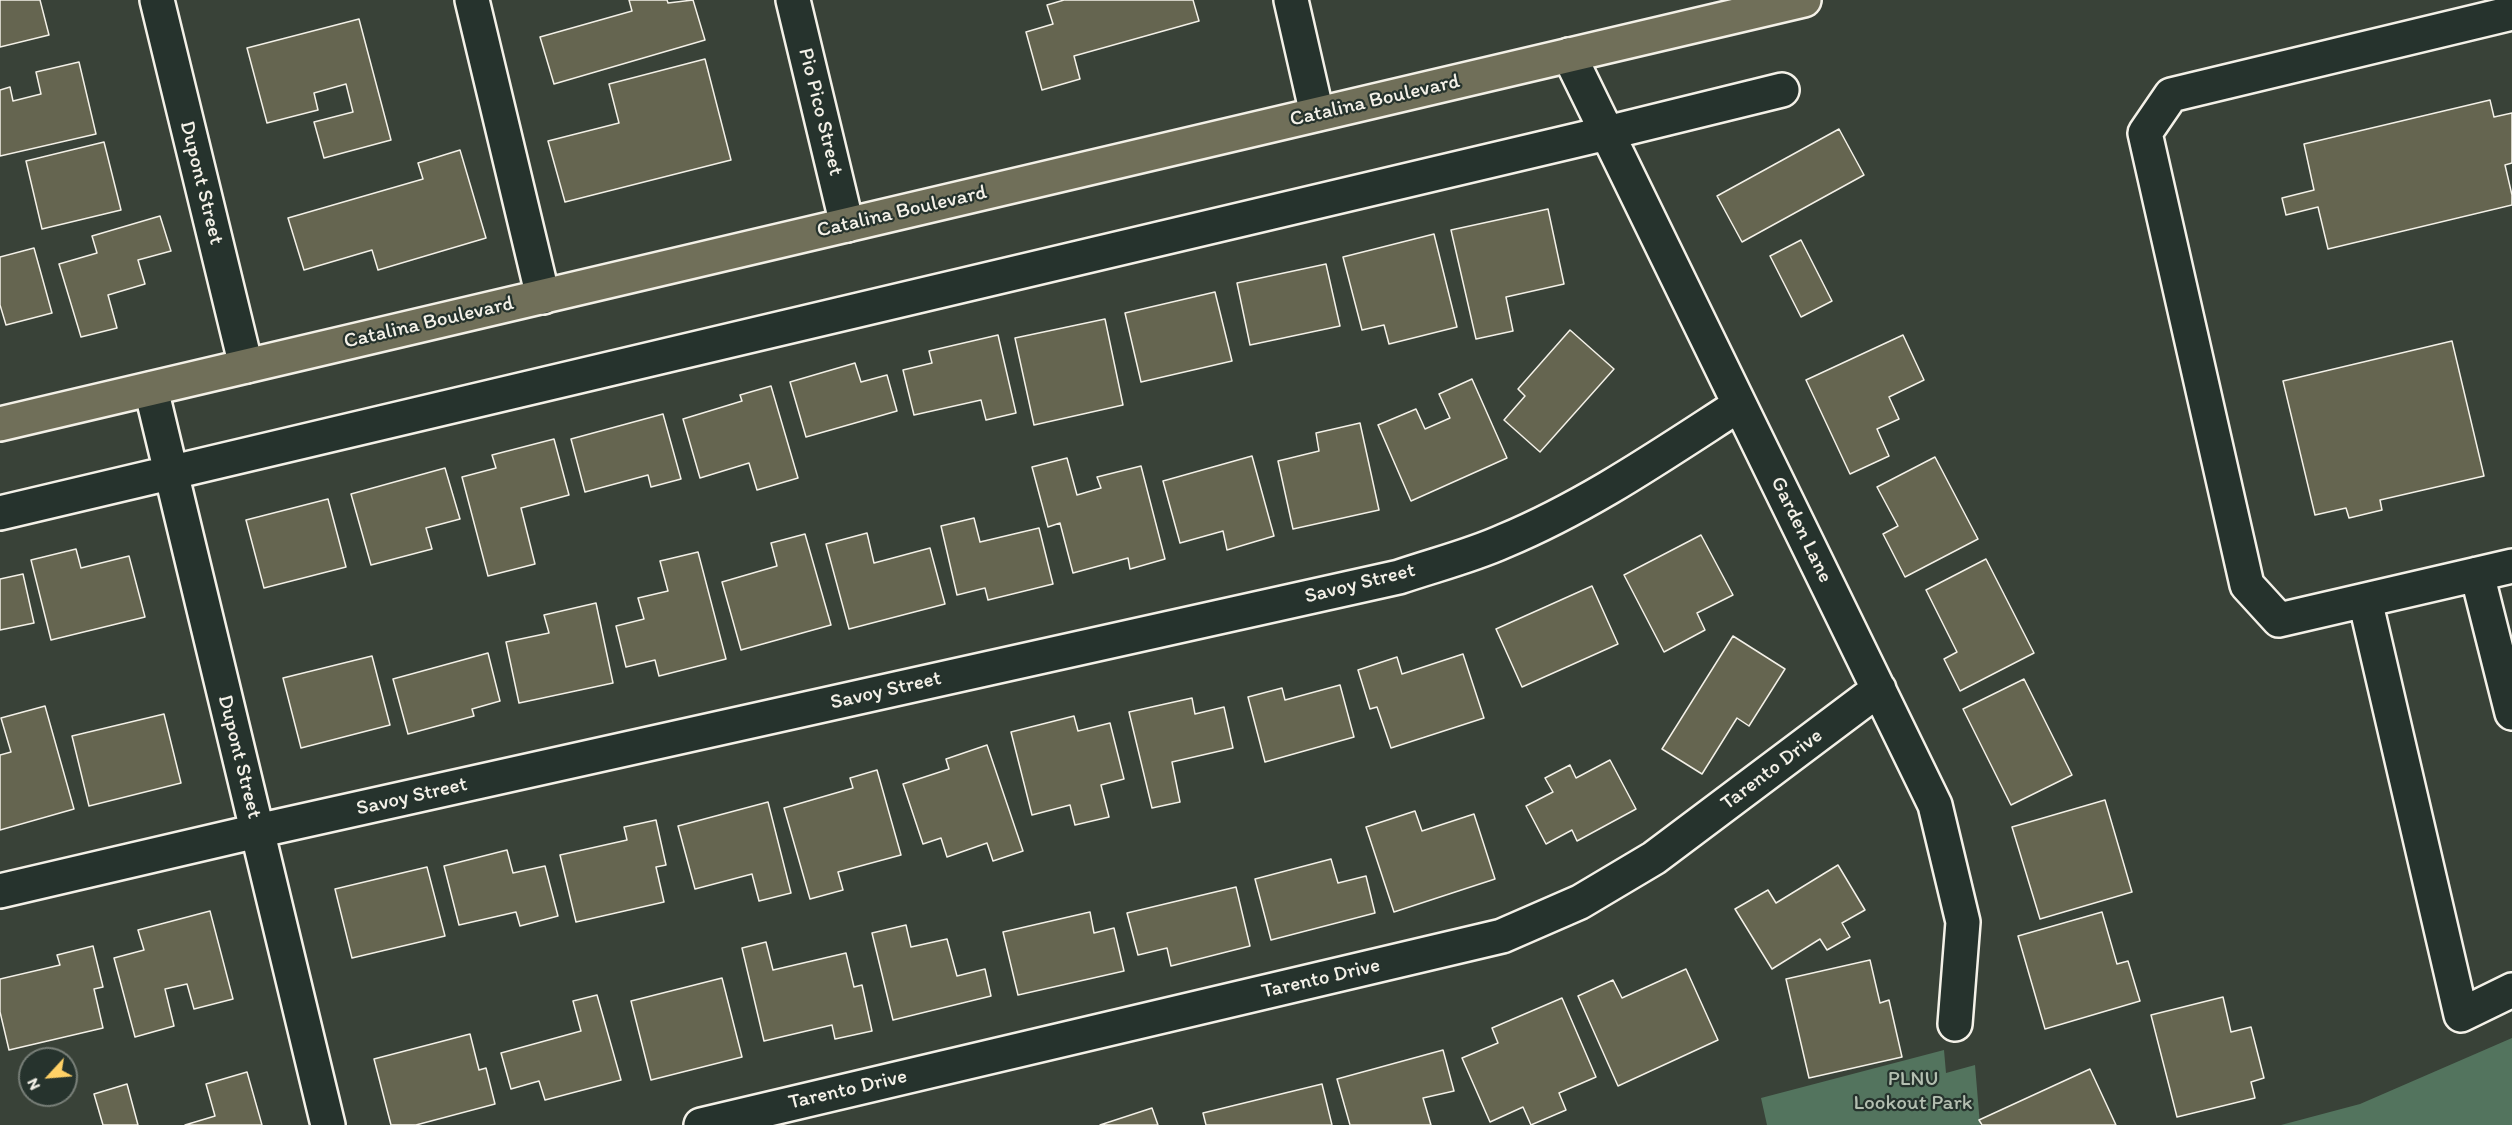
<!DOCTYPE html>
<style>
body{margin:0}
#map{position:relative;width:2512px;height:1125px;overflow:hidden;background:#394238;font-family:Itim,sans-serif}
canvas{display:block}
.north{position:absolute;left:18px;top:1047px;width:60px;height:60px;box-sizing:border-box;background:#26332d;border:2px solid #787f78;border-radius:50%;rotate:244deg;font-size:16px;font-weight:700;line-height:24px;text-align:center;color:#f4f1e8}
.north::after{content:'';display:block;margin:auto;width:21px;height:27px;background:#ffd166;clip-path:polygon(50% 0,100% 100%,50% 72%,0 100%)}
</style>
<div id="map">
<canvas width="2512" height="1125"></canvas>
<div class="north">N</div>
</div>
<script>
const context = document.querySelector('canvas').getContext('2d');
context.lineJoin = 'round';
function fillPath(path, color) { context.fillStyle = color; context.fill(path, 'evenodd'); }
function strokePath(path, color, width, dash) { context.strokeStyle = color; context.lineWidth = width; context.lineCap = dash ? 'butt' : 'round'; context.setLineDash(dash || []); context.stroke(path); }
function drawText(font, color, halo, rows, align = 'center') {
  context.font = font + ' Itim,sans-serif'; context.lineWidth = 4.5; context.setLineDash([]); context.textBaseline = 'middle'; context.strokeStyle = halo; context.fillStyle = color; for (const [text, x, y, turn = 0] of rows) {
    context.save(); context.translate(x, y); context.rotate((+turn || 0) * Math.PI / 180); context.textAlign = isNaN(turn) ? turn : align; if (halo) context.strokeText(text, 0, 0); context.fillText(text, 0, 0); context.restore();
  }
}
fillPath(new Path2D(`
 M2512 1038V1125H2281L2360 1104Z
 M1944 1050 1946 1073 1975 1065 1980 1125H1767L1761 1098Z`), '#53745e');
const building = new Path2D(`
 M0 0H40L49 35 0 47Z
 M629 0H667L668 3 693 0 705 40 554 84 540 37 632 11Z
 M1064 0H1193L1199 21 1074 56 1080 79 1042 90 1026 32 1053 24 1047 5Z
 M359 19 391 140 324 158 314 122 353 112 346 84 314 93 318 110 267 123 247 48Z
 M705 59 731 160 565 202 548 141 619 123 609 84Z
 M79 62 96 134 0 156V90L10 87 13 101 41 94 36 72Z
 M2490 100 2494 117 2512 113V163L2505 165 2512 195V205L2328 249 2318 207 2286 215 2282 198 2314 190 2304 144Z
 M1839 129 1864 175 1742 242 1717 196Z
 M104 142 121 210 42 229 26 161Z
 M460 150 486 238 378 270 372 250 304 270 288 218 423 179 418 163Z
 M1548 209 1564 284 1506 297 1513 331 1476 339 1451 230Z
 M160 216 171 251 138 260 145 284 108 295 117 328 81 337 59 264 97 253 92 236Z
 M1434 234 1457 327 1389 344 1384 325 1362 330 1343 257Z
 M1801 240 1832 301 1801 317 1770 256Z
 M34 248 52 313 6 325 0 305V257Z
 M1326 264 1340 326 1250 345 1237 283Z
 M1215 292 1232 361 1141 382 1125 313Z
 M1105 319 1123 405 1034 425 1015 338Z
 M1570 330 1614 369 1540 452 1504 420 1525 396 1518 389Z
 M998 335 1016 413 986 420 981 400 914 415 903 370 932 363 929 351Z
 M1903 335 1924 380 1889 397 1899 419 1877 429 1889 456 1850 474 1806 380Z
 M2452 341 2484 476 2380 500 2382 510 2349 518 2346 508 2315 515 2283 381Z
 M855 363 861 382 887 375 897 411 806 437 790 382Z
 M1472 379 1507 458 1411 501 1378 425 1416 409 1425 429 1450 418 1439 394Z
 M771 386 798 478 757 490 749 463 700 478 683 419 742 401 740 395Z
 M663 414 681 479 651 487 648 475 585 492 571 439Z
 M1360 423 1379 510 1293 529 1278 461 1319 451 1316 433Z
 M554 439 569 495 521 508 535 564 488 576 462 477 496 468 492 455Z
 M1252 456 1274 536 1227 550 1223 531 1180 543 1163 481Z
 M1935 457 1978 539 1905 577 1883 534 1898 526 1877 487Z
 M1067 458 1077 495 1101 488 1097 477 1141 466 1165 559 1130 569 1128 558 1073 573 1060 523 1048 527 1032 467Z
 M445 468 460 519 426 528 432 549 371 565 351 494Z
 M328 499 346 567 264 588 246 520Z
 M974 518 980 542 1039 528 1053 584 988 600 985 588 957 595 941 526Z
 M867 533 874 563 930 548 945 604 849 629 826 544Z
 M805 534 831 625 741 650 722 582 777 566 771 543Z
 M1701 535 1733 595 1697 613 1705 630 1664 652 1624 575Z
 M76 549 81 568 129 556 145 617 51 640 31 560Z
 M698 552 726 659 659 676 655 660 626 667 616 626 644 619 638 598 668 591 660 561Z
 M1986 559 2034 653 1960 691 1944 659 1957 652 1926 590Z
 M23 574 34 623 0 630V579Z
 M1592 586 1618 644 1522 687 1496 629Z
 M596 603 613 683 519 703 506 642 549 633 544 615Z
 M1733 636 1785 669 1749 726 1737 718 1702 774 1662 749Z
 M488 653 500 701 472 709 474 716 408 734 393 679Z
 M1463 654 1484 718 1391 748 1377 707 1370 709 1358 670 1397 657 1402 674Z
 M372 656 390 725 301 748 283 678Z
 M2024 679 2072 775 2011 805 1963 709Z
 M1340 685 1354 737 1265 762 1248 697 1282 688 1285 700Z
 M1192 698 1195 714 1224 707 1233 748 1172 762 1180 802 1152 808 1129 712Z
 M45 706 74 809 0 830V755L11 752 1 718Z
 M164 714 181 783 89 806 72 736Z
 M1074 716 1078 731 1110 723 1124 779 1101 785 1109 817 1075 825 1070 805 1032 815 1011 732Z
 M987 745 1023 851 993 861 987 843 947 857 941 838 923 844 903 784 949 769 946 759Z
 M1610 760 1636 809 1577 841 1572 830 1546 844 1526 806 1553 792 1545 778 1570 765 1576 778Z
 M877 770 901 855 838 872 843 890 810 899 784 808 853 788 850 778Z
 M2105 800 2132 892 2040 919 2012 827Z
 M768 802 791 893 759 901 752 874 695 889 678 826Z
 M1415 811 1422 831 1474 814 1495 879 1394 912 1366 827Z
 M656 820 666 865 656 867 664 902 576 922 560 855 627 840 624 827Z
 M507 850 513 873 545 866 558 916 520 926 516 912 459 925 444 866Z
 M1331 859 1338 883 1366 876 1375 913 1271 940 1255 879Z
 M1838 865 1865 910 1842 923 1850 937 1827 950 1820 939 1772 969 1735 909 1768 890 1776 903Z
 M427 867 445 936 352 958 335 889Z
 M1236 887 1250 946 1171 966 1167 948 1138 955 1127 913Z
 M210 911 233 999 194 1009 187 984 165 989 174 1026 135 1037 114 958 144 950 138 930Z
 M1090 912 1094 933 1114 928 1124 971 1018 995 1003 932Z
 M2102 912 2117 964 2128 961 2140 1001 2045 1029 2018 936Z
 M906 925 911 947 947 939 957 976 985 969 991 996 893 1020 872 933Z
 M766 942 773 970 846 953 854 987 862 985 872 1031 835 1039 832 1025 764 1041 742 948Z
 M93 946 103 987 94 989 103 1028 9 1050 0 1012V979L60 965 57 955Z
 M1870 960 1880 1003 1889 1000 1902 1057 1809 1078 1786 979Z
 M1686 969 1718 1040 1618 1086 1578 996 1613 980 1622 998Z
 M722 978 742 1057 651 1080 631 1001Z
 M597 995 621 1080 545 1100 539 1081 511 1089 501 1053 581 1031 573 1001Z
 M2223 997 2231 1032 2251 1027 2264 1078 2251 1082 2255 1098 2177 1117 2151 1015Z
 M1562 998 1596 1077 1559 1093 1566 1110 1531 1125 1523 1107 1490 1122 1462 1058 1498 1043 1492 1028Z
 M470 1034 479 1070 486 1068 495 1104 416 1125H391L374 1059Z
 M1443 1050 1454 1091 1423 1098 1431 1125H1350L1337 1079Z
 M2090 1069 2116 1125H1982L1979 1120Z
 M247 1072 262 1125H185L215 1116 206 1084Z
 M127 1084 138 1125H103L94 1094Z
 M1322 1084 1332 1125H1206L1203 1113Z
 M1152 1108 1158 1125H1100Z`);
fillPath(building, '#656550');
strokePath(building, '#f4f1e8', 1.5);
const minor = new Path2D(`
 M157 0 246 366
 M472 0 543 297
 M793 0 847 225
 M1291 0 1317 114
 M2512 13 2171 95 2145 133 2247 585 2279 620 2512 566
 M1569 55 1935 805 1963 922 1955 1024
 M151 389 328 1125
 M0 513 1607 133 1782 90
 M2477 574 2512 713
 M2365 600 2461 1015 2512 990
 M0 891 257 831 1399 577C1434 565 1471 556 1504 541 1588 506 1663 454 1739 405
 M701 1125 1502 936 1580 902 1654 858 1879 689`);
const major = new Path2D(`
 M0 424 1804 0`);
strokePath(minor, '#f4f1e8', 38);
strokePath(major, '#f4f1e8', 38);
strokePath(minor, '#26332d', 33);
strokePath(major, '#706f59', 33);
drawText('21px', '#f4f1e8', '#26332d', [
 ["Catalina Boulevard",1375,101,-13],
 ["Pio Pico Street",820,112,76],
 ["Dupont Street",201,183,76],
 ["Catalina Boulevard",902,212,-13],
 ["Catalina Boulevard",429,323,-13],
 ["Garden Lane",1801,530,64],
 ["Savoy Street",1360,584,-14],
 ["Savoy Street",886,691,-13],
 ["Dupont Street",239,757,76],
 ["Tarento Drive",1772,770,-37],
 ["Savoy Street",412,797,-13],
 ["Tarento Drive",1321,979,-13],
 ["Tarento Drive",848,1090,-13]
]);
drawText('21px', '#b4bfb1', '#26332d', [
 ["PLNU",1913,1080],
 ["Lookout Park",1913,1104]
]);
</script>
